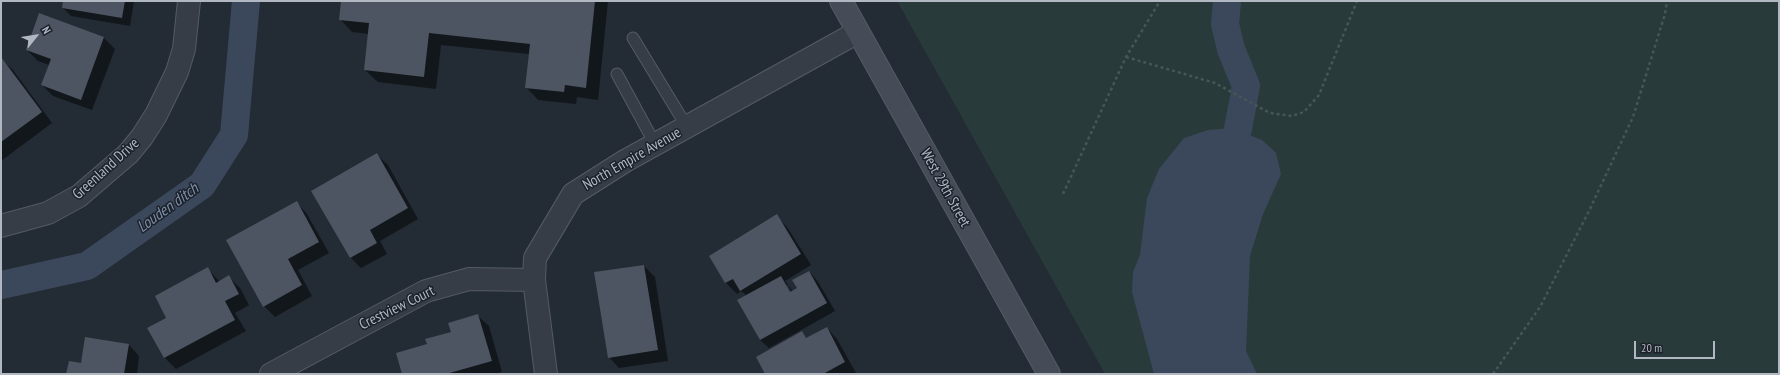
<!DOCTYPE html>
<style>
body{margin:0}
#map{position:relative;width:1780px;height:375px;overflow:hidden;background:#232b35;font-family:"PT Sans Narrow",sans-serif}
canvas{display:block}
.frame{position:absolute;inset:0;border:2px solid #b1b8c2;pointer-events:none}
.north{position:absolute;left:16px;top:16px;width:40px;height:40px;-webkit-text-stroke:3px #1c222b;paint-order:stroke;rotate:60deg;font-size:11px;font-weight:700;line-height:16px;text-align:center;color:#b1b8c2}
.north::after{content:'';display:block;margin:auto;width:14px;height:18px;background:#b1b8c2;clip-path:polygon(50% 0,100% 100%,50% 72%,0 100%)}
.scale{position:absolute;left:1634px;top:341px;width:81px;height:18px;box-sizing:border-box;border:2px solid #b1b8c2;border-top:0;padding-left:5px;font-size:12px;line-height:14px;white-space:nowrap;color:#b1b8c2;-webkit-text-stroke:3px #1c222b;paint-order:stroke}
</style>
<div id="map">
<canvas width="1780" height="375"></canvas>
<div class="frame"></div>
<div class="north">N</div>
<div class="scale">20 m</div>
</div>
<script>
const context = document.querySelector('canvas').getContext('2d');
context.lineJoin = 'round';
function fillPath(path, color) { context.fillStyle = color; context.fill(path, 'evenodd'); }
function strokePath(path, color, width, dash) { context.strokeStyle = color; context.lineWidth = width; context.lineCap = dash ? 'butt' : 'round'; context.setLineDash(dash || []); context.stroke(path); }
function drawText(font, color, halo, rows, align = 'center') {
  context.font = font + ' "PT Sans Narrow",sans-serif'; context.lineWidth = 3; context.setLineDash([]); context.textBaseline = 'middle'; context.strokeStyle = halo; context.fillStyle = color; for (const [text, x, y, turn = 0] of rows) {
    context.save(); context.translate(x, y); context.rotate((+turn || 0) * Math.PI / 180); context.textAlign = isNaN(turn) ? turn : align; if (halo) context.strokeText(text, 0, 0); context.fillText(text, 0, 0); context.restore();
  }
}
fillPath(new Path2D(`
 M897 1H1779V374H1105Z`), '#293a3a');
fillPath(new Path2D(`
 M1231 128 1262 140 1276 153 1281 174 1263 214 1250 256 1246 351 1257 374H1154L1132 292 1133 272 1140 255 1147 198 1159 169 1184 138 1208 130Z`), '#3b485c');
fillPath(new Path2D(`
 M64 1H134L130 26 71 16 63 8Z
 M342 1H608L598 100 577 97 576 104 538 100 526 87 529 54 441 45 436 89 378 82 365 70 369 34 352 32 340 19Z
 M104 38 115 49 92 110 53 96 42 85 49 65 38 61 27 50Z
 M1 60 13 70 52 123 1 161Z
 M377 155 388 165 418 219 380 241 387 254 361 268 351 258Z
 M297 203 307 214 329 253 298 270 312 296 275 317 264 306Z
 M776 216 787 227 811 265 785 281 793 291 798 288 809 272 817 280 835 311 769 348 760 340 739 301 747 296 741 291 737 294 726 283 710 256ZM785 285H788L794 296 792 297Z
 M644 266 655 277 668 361 619 368 609 357Z
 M207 268 220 282 229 277 240 288 249 305 235 313 246 331 176 369 165 358 149 328 167 318Z
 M478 316 489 326 502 372 495 374H403L428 345 452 332Z
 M827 328 837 339 856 373 853 374H766L801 333 807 339Z
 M129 345 139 356 137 374H67L81 364Z`), '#0007');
strokePath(new Path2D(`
 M1227 1 1225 24 1231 49 1246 86 1238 129
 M1 285 87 266 202 185 234 135 246 1`), '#3b485c', 28);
fillPath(new Path2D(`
 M63 1H125L122 18 62 8Z
 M341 1H595L586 88 565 85 564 92 525 88 530 44 429 33 424 77 364 70 369 23 339 20Z
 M39 13 104 37 81 100 41 85 51 59 26 50Z
 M1 57 42 112 1 142Z
 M377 153 408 208 370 230 377 243 350 258 311 191Z
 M297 201 319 242 288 259 302 285 263 307 226 240Z
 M777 214 801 254 740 291 733 279 725 283 709 256Z
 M644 265 658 350 608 358 594 272Z
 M208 267 216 283 229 275 239 294 225 301 235 320 164 358 147 328 166 318 155 296Z
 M809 271 827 303 760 340 737 300 781 276 790 292 797 288 792 280Z
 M478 314 492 361 446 374H402L396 353 427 344 425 339 451 332 448 323Z
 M827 327 845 362 823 374H765L756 357 802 331 806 338Z
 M85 337 129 344 124 374H66L69 361 81 363Z`), '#4c5561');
const lane = new Path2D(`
 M633 38 687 127
 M617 74 655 144`);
const street = new Path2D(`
 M1 226 48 213 79 196 128 154 142 137 156 115 177 72 184 49 189 1
 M271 374 426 291 469 279 534 280
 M546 374 534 280 535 258 573 194 625 161 858 32`);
const secondary = new Path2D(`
 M841 1 1049 374`);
strokePath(lane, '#545b64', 13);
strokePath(street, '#545b64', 24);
strokePath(secondary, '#545b64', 24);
strokePath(new Path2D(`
 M1126 57 1215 83 1270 113 1292 116 1304 112 1319 95 1357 1
 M1063 194 1126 57 1160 1
 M1493 374 1540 307 1589 211 1633 117 1665 14 1667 1`), '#475658', 2.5, [3, 3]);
strokePath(lane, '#373d46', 11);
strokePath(street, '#373d46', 22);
strokePath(secondary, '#454c58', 22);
drawText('15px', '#b1b8c2', '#1c222b', [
 ["North Empire Avenue",632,159,-30],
 ["Greenland Drive",106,169,-42],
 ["West 29th Street",945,188,61],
 ["Crestview Court",397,308,-26]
]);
drawText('italic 16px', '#7d8ea7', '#1c222b', [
 ["Louden ditch",168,208,-36]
]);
</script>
